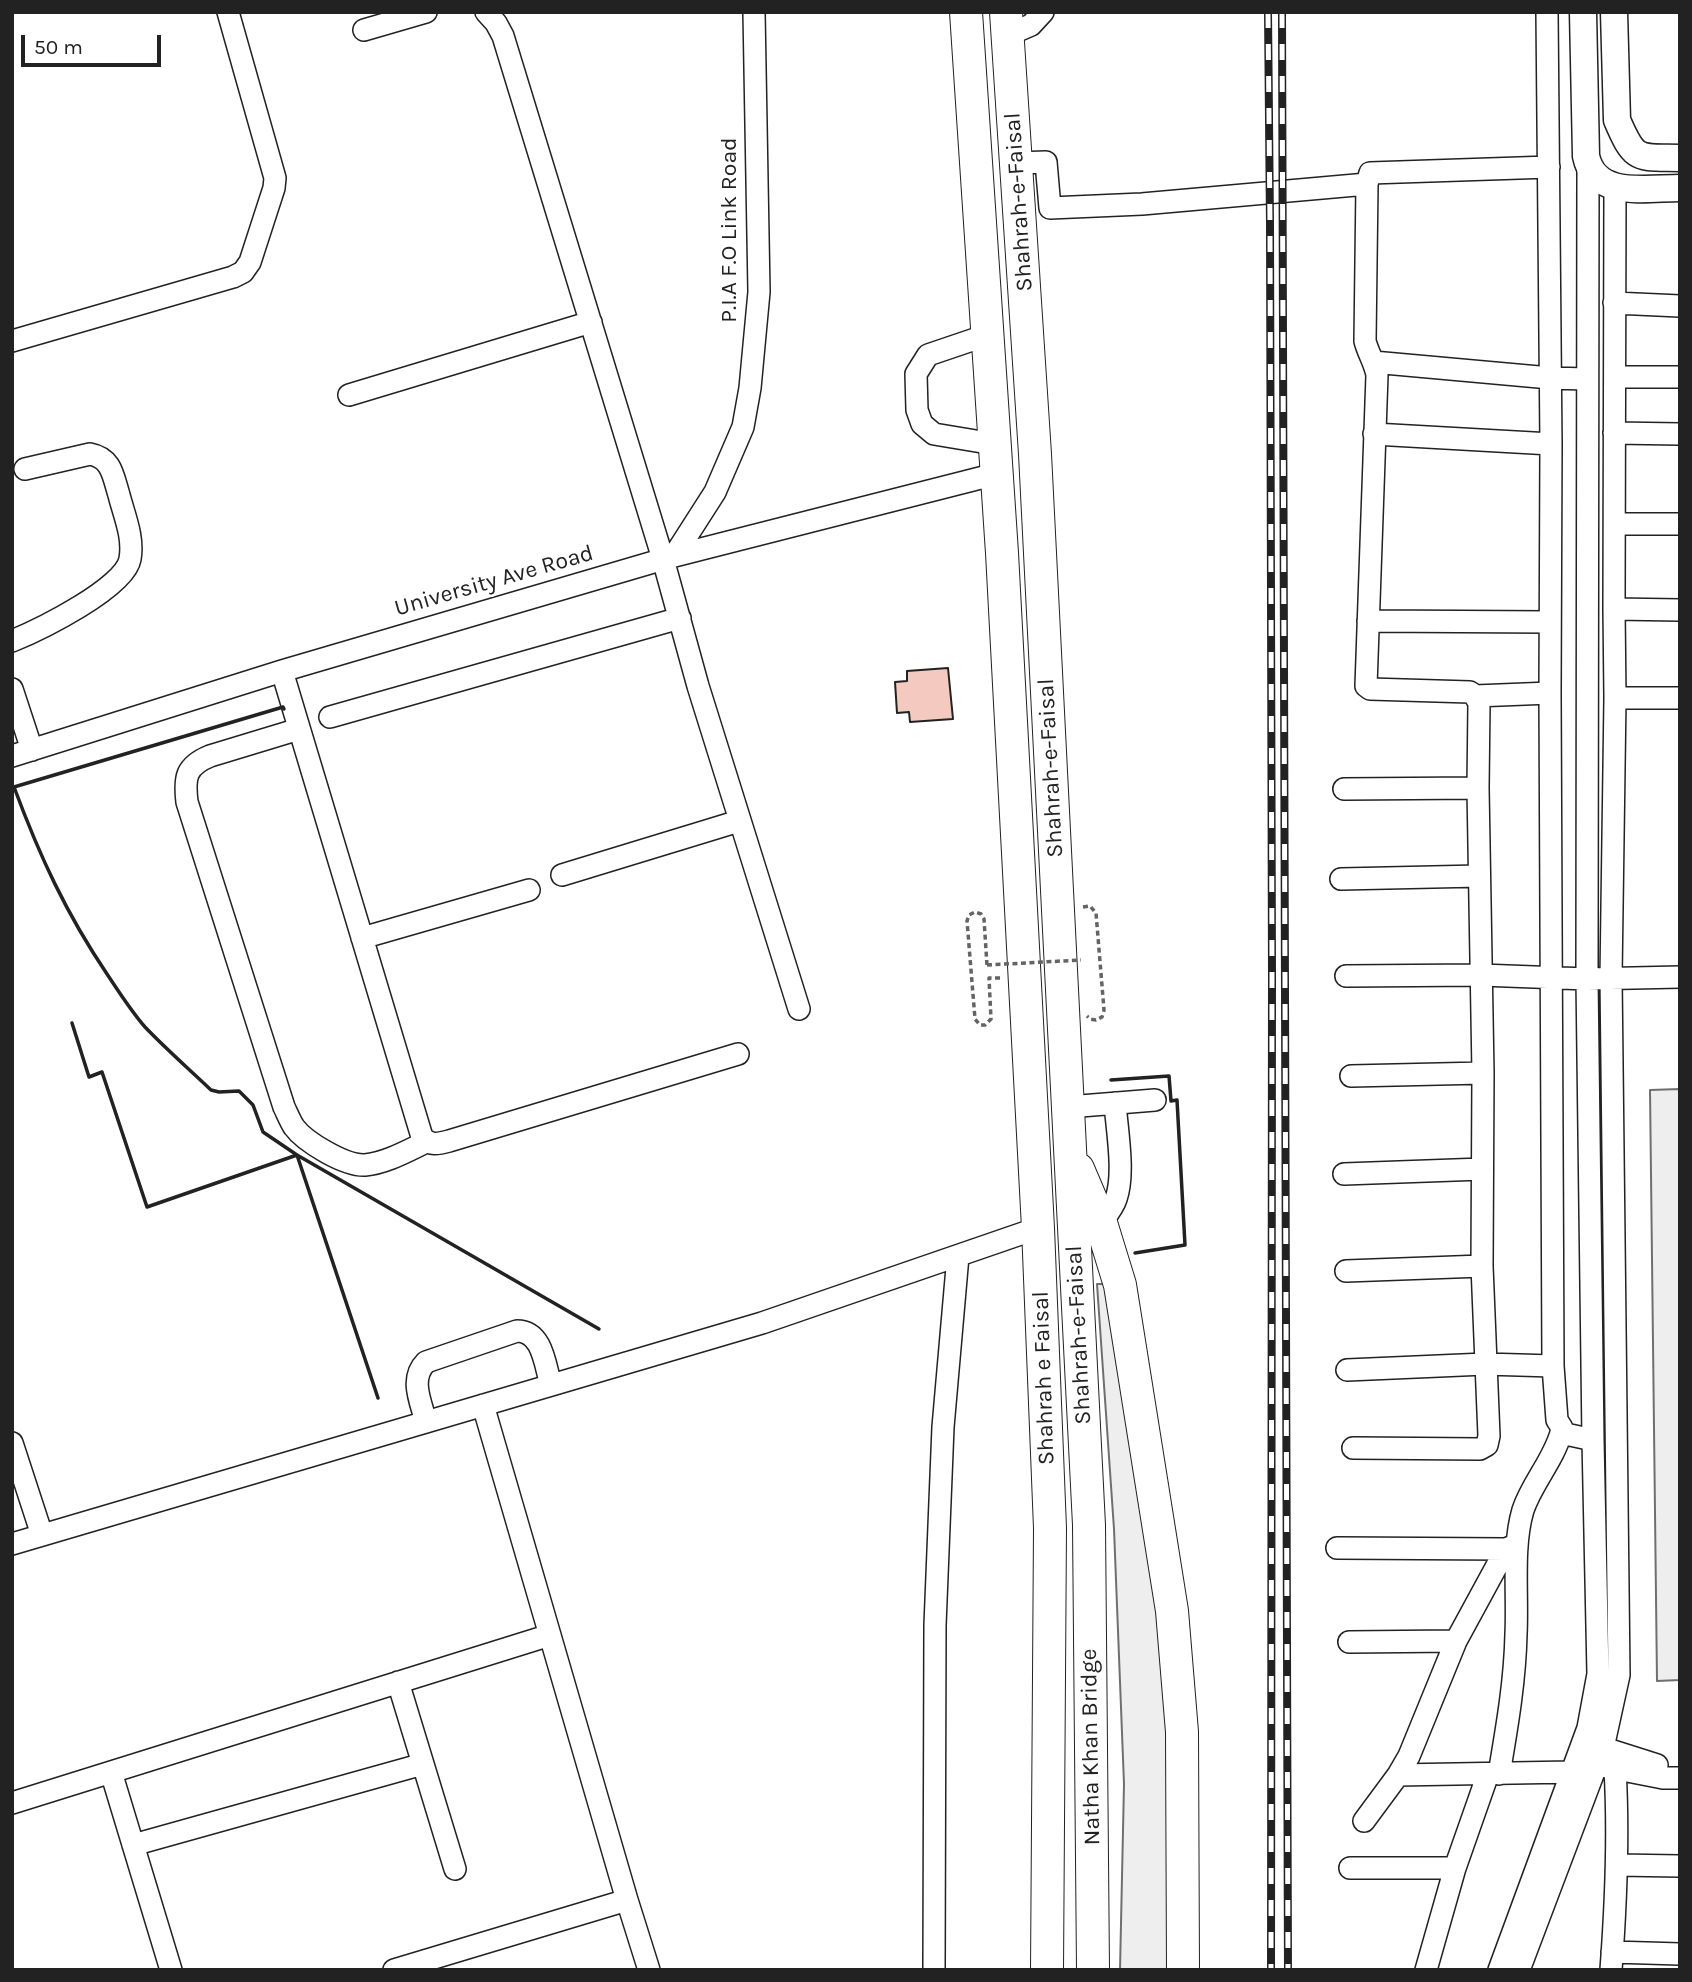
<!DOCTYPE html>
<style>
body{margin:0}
#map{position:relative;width:1692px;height:1982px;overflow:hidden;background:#fff;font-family:Karla,sans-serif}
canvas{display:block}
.frame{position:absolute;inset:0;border:14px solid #222;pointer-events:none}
.scale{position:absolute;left:21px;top:35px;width:140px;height:32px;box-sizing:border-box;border:4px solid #222;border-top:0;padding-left:9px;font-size:21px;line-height:24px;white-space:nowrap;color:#222;-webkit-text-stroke:5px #fff;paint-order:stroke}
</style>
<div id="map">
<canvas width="1692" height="1982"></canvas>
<div class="frame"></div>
<div class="scale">50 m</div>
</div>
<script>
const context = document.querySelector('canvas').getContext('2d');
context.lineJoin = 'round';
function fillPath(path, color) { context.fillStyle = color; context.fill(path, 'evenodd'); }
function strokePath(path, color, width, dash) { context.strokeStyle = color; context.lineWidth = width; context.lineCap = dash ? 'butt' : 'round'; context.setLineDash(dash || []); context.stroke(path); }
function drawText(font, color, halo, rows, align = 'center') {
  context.font = font + ' Karla,sans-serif'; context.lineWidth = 5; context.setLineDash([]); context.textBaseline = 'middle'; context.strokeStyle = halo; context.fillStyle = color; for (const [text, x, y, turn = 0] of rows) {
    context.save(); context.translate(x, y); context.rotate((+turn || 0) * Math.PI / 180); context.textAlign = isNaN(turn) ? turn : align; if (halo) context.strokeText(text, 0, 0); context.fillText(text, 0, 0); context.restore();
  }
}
const green = new Path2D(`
 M1680 1089V1680L1657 1681 1650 1090Z
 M1097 1284H1112L1176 1736 1174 1970H1120L1124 1784 1114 1529Z`);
fillPath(green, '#eee');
strokePath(green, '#6f6f6f', 2);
const building = new Path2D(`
 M948 668 953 719 910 722 909 712 897 713 895 682 907 681V671Z`);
fillPath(building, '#f3c9c0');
strokePath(building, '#222', 2);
const minor = new Path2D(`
 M486 12 496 23 503 36 663 559 698 686 799 1009
 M1547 12 1551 444 1550 693 1553 1366 1557 1420 1562 1428 1561 1433 1593 1440
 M364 30 426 12
 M1008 35 1031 25 1043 12
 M1016 163 1046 162 1050 208 1142 204 1367 184
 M1549 167 1370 173 1367 184 1365 341C1368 353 1375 363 1377 375L1366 686 1370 689 1470 692 1475 696 1550 693
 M1614 303 1680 306
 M987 335 928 355 916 374 917 410 922 424 934 434 994 444
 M12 341 233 277 243 272 250 262 274 188 275 178 228 12
 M1373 362 1550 378 1587 379
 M1615 377H1680
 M349 395 591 322
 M1614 433 1680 434
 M1374 434 1551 444
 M1615 524H1680
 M674 556 715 492 743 427 750 388 759 292 754 12
 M1614 609 1680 610
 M1368 621 1550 622
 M12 641C39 630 125 588 130 559 134 537 124 515 119 495 113 476 112 458 90 454L25 469
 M282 671 422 1137C430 1146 438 1144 449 1141L738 1054
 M12 689 32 750
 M1615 698H1680
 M330 717 680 618
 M299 729 210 756C186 766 184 777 187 802L284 1107C287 1113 290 1121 294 1127 305 1142 345 1166 365 1165 386 1163 407 1151 426 1142
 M12 756 282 671 674 556 996 474
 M1344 789 1478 788
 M562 875 739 821
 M1341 879 1479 876
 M362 938 529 890
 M1346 976 1481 975 1587 979 1680 977
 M1351 1076 1483 1073
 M1068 1107 1155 1100
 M1344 1174 1482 1169
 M1101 1223C1106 1216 1113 1208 1116 1199 1125 1173 1117 1131 1115 1103
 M1346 1271 1482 1266
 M1347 1370 1485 1364 1553 1366
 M426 1422C421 1402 409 1379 426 1362L517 1331C543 1331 545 1366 551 1385
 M12 1443 42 1535
 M1353 1448 1480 1449 1487 1445 1489 1436 1482 1266 1483 1073 1478 788 1479 703 1475 696
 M12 1544 762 1323 1038 1228
 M1337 1548 1506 1549 1515 1545
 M1349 1642 1456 1641
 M398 1682 455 1869
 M1591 1744 1657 1765
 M1602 1766 1663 1778H1680
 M111 1772 171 1970
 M1499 1774C1507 1727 1515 1681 1516 1634 1518 1595 1512 1547 1523 1510 1532 1483 1553 1461 1561 1433
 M1398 1775 1571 1772
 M12 1803 550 1635
 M1364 1821 1398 1775 1409 1756 1456 1641 1506 1549
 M133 1845 423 1764
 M1617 1865 1680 1866
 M1350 1868H1455
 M627 1900 649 1970
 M1612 1952 1680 1954
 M394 1970 627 1900 483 1405
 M934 1970 935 1625 943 1427 958 1256
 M1426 1970 1455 1868 1488 1774
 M1499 1970 1588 1728 1598 1674 1593 1440 1587 979 1588 166
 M1519 1970 1603 1748 1619 1675 1611 977 1615 698 1614 609 1615 188
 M1611 1970C1616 1903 1619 1836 1615 1769`);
const major = new Path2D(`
 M1583 12 1586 156C1595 199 1646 188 1680 188
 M1614 12 1617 120C1635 162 1637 157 1680 158`);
const highway = new Path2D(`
 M966 12 1002 553 1038 1228 1050 1528 1047 1970
 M1006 12 1035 454 1089 1525 1093 1970
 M1078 1169 1101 1223 1120 1285 1172 1611 1182 1732 1183 1970`);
strokePath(minor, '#222', 24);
strokePath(major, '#222', 29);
strokePath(highway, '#222', 34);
strokePath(new Path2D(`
 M1083 907 1090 906 1096 913 1104 1010 1102 1017 1096 1020 1090 1019 1087 1016
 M987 965 984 919 981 914 975 912 969 915 967 921 975 1019 980 1025H985L991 1019 989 978H1001`), '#646464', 3.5, [5, 3.5]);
strokePath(minor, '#fff', 21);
strokePath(major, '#fff', 26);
strokePath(highway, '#fff', 32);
const rail = new Path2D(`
 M1268 12 1270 225 1272 974 1271 1970
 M1282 12 1288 1970`);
strokePath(rail, '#222', 8);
strokePath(rail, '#fff', 5, [16]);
strokePath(new Path2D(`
 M987 965 1081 960`), '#646464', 3.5, [5, 3.5]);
strokePath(new Path2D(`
 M284 709 283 707 14 787C40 857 66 913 107 974 119 992 131 1011 145 1027 166 1049 189 1069 211 1090L219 1092 239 1091 253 1105 263 1132 297 1155 599 1329
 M72 1023 89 1077 102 1072 147 1207 297 1155
 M1111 1080 1169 1076 1171 1101 1177 1100 1185 1245 1135 1253
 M297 1155 378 1398`), '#222', 3.5);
drawText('23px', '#222', '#fff', [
 ["Shahrah-e-Faisal",1019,202,-94],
 ["P.I.A F.O Link Road",729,230,-90],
 ["University Ave Road",494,581,-16],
 ["Shahrah-e-Faisal",1051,768,-93],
 ["Shahrah-e-Faisal",1079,1335,-93],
 ["Shahrah e Faisal",1044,1378,-92],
 ["Natha Khan Bridge",1091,1747,-91]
]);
</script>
